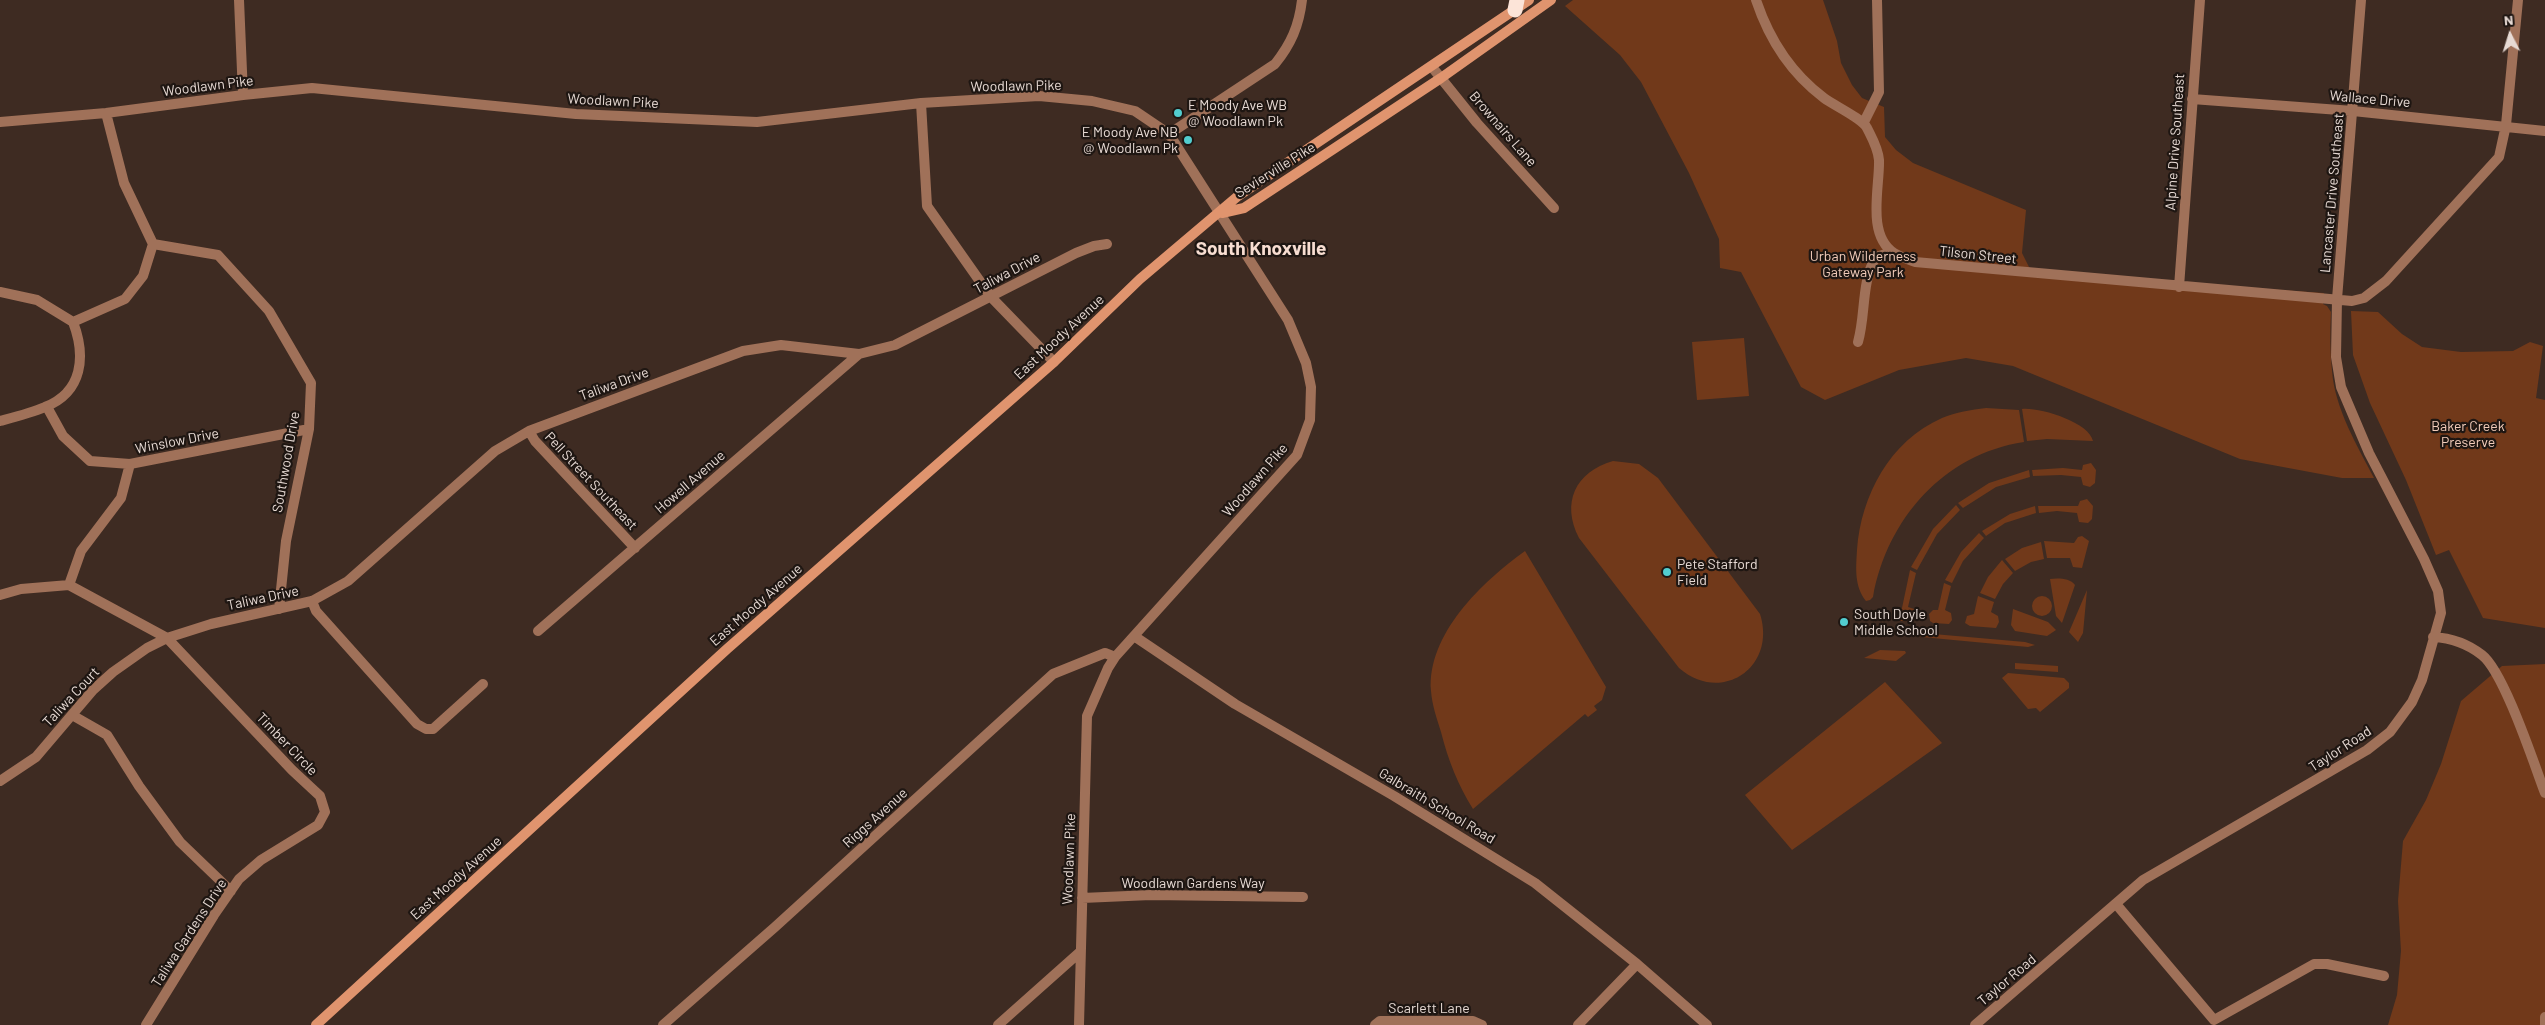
<!DOCTYPE html>
<style>
body{margin:0}
#map{position:relative;width:2545px;height:1025px;overflow:hidden;background:#3e2b22;font-family:Barlow,sans-serif}
canvas{display:block}
.north{position:absolute;left:2485px;top:10px;width:50px;height:50px;-webkit-text-stroke:4px #1e1612;paint-order:stroke;rotate:355deg;font-size:14px;font-weight:700;line-height:20px;text-align:center;color:#e7dad4}
.north::after{content:'';display:block;margin:auto;width:18px;height:22px;background:#e7dad4;clip-path:polygon(50% 0,100% 100%,50% 72%,0 100%)}
</style>
<div id="map">
<canvas width="2545" height="1025"></canvas>
<div class="north">N</div>
</div>
<script>
const context = document.querySelector('canvas').getContext('2d');
context.lineJoin = 'round';
function fillPath(path, color) { context.fillStyle = color; context.fill(path, 'evenodd'); }
function strokePath(path, color, width, dash) { context.strokeStyle = color; context.lineWidth = width; context.lineCap = dash ? 'butt' : 'round'; context.setLineDash(dash || []); context.stroke(path); }
function drawText(font, color, halo, rows, align = 'center') {
  context.font = font + ' Barlow,sans-serif'; context.lineWidth = 4.5; context.setLineDash([]); context.textBaseline = 'middle'; context.strokeStyle = halo; context.fillStyle = color; for (const [text, x, y, turn = 0] of rows) {
    context.save(); context.translate(x, y); context.rotate((+turn || 0) * Math.PI / 180); context.textAlign = isNaN(turn) ? turn : align; if (halo) context.strokeText(text, 0, 0); context.fillText(text, 0, 0); context.restore();
  }
}
fillPath(new Path2D(`
 M1573 0H1823L1837 41 1841 63 1852 85 1862 98 1884 107 1885 137 1896 150 1913 163 2026 210 2022 253 2030 269 2163 282 2324 293 2323 304 2327 306 2331 312C2330 332 2330 352 2332 371 2335 409 2357 445 2374 478H2342L2240 459 2013 366 1966 358 1899 370 1825 400 1801 387 1741 272 1720 268 1719 239 1689 173 1641 82 1620 55 1565 6Z
 M2351 311 2378 312 2402 334 2422 347 2461 352 2513 351 2530 342 2543 346 2536 398 2545 400V628L2483 618 2449 550 2436 555 2406 480 2370 403 2353 355Z
 M1744 338 1749 396 1697 400 1692 342Z
 M1986 408 2019 410 2024 442C1944 454 1887 519 1873 597L1870 600 1866 601C1854 586 1856 568 1857 550 1861 495 1890 441 1942 418 1956 412 1971 410 1986 408Z
 M2022 409C2039 407 2089 422 2093 441L2047 439 2027 441Z
 M1613 461 1639 464 1658 478 1760 614C1777 667 1722 705 1679 668L1579 538C1561 503 1575 472 1613 461Z
 M2091 463 2096 470 2095 483 2090 487 2083 485 2081 477 2061 475 2033 476 2032 470 2063 468 2082 470 2083 465Z
 M2029 470 2030 477 1996 487 1963 508 1958 503 1989 483Z
 M2087 499 2093 506 2092 519 2088 523 2079 522 2077 513 2057 511 2039 513 2038 506H2078L2080 501Z
 M1956 505 1960 510 1937 534 1917 570 1911 567 1933 529Z
 M2035 506 2036 513 2005 523 1986 536 1982 531 2010 514Z
 M1979 533 1984 538 1963 561 1952 583 1945 580 1961 552Z
 M2082 536 2089 541 2082 568 2073 567 2070 558H2047L2044 541 2074 543 2078 537Z
 M2041 542 2044 559 2031 562 2015 571 2005 559 2022 548Z
 M1525 551 1606 687 1602 700 1594 706 1597 710 1588 717 1585 714 1473 809C1458 785 1448 760 1441 732 1437 719 1432 705 1431 691 1427 634 1482 582 1525 551Z
 M2002 560 2013 573 2003 584 1995 599 1980 593 1988 577Z
 M1910 570 1916 573 1908 607 1914 609 1916 617C1911 623 1899 622 1893 618L1892 612 1896 608H1902Z
 M2050 579C2058 578 2070 578 2075 585L2062 623 2056 616Z
 M1944 583 1951 586 1945 610 1951 613 1952 620 1949 624 1933 623 1930 621 1929 614 1933 610H1938Z
 M2087 590 2083 633 2078 642 2069 632Z
 M1978 596 1994 602 1991 612 1998 616 1999 622 1996 628 1970 626 1965 623 1967 616 1974 614Z
 M2032 606a10 10 0 1 1 20 0a10 10 0 1 1-20 0Z
 M2013 609 2048 622 2056 630 2047 636 2015 631 2011 625Z
 M1899 631 2025 642 2035 645 2028 647 1911 636 1896 632Z
 M1880 650 1905 651 1906 653 1896 661 1864 658Z
 M2015 663 2058 666V672L2015 669Z
 M2545 664V1025H2388L2397 995 2401 951 2398 901 2403 841 2426 800 2441 764 2461 701 2502 666Z
 M2008 673 2064 678 2069 683V688L2040 712 2036 708 2028 709 2002 678Z
 M1885 682 1942 743 1792 850 1745 795Z`), '#71391a');
strokePath(new Path2D(`
 M239 0 243 95
 M1756 0C1769 39 1792 74 1824 98 1835 106 1863 119 1867 128 1872 138 1878 148 1879 160 1880 186 1866 235 1894 253 1901 257 1908 259 1915 262L2352 301 2364 298 2386 281 2499 157 2506 125 2518 0
 M1432 67 1477 123 1554 208
 M2192 99 2353 111 2545 131
 M921 103 927 206 991 297 1054 362
 M106 113 124 183 153 244 218 255 269 311 311 383 309 429 286 541 279 609
 M0 122 106 113 243 95 312 88 576 114 757 122 921 103 1039 96 1092 101 1135 111 1169 134 1288 320 1306 363 1311 387 1310 420 1297 455 1115 657 1108 668 1087 716 1079 1025
 M1864 122 1879 92 1877 0
 M1169 134 1275 64C1291 44 1299 26 1302 0
 M2179 287 2200 0
 M0 292 37 300 73 322 125 299 143 276 153 244
 M1858 342C1866 314 1861 281 1876 257L1892 252
 M47 407 63 436 90 461 130 464 309 429
 M0 421C15 417 31 413 45 407 83 392 86 356 73 322
 M529 431 535 441 635 548
 M69 585 167 638 292 770 320 796 325 812 318 825 261 860 239 879 214 915 146 1025
 M69 585 81 551 121 498 130 464
 M0 595 21 589 69 585
 M312 601 316 611 417 724 426 729H433L483 684
 M538 631 859 354
 M1134 636 1235 704 1394 796 1535 883 1637 964 1707 1025
 M2433 637C2451 638 2468 644 2482 655 2504 672 2534 764 2545 793
 M72 715 107 735 139 786 180 842 231 891
 M0 781 36 757 93 690 113 672 147 648 167 638 211 624 312 601 348 581 495 451 529 431 743 351 781 345 859 354 895 345 1076 253 1094 246 1107 244
 M1082 898 1151 895 1303 897
 M2116 904 2214 1020
 M2214 1020 2314 964H2327L2384 976
 M663 1025 775 927 1053 674 1105 653 1115 657
 M998 1025 1080 952
 M1375 1025 1380 1021H1473L1482 1025
 M1578 1025 1637 964
 M1975 1025 2143 880 2367 750 2390 732 2412 702 2422 680 2441 613 2438 591 2424 559 2369 453 2341 387 2336 357 2337 299 2361 0
 M2545 1025V1017`), '#a07159', 10);
strokePath(new Path2D(`
 M1222 213 1244 208 1441 78 1551 0
 M316 1025 727 649 1054 362 1140 279 1238 196 1529 0`), '#e0946e', 10);
strokePath(new Path2D(`
 M1515 10 1517 0`), '#fce4d8', 15);
for (const [x, y, r, color] of [
 [1178,113,5,"#52cdcf"],
 [1188,140,5,"#52cdcf"],
 [1667,572,5,"#52cdcf"],
 [1844,622,5,"#52cdcf"]
]) { const dot = new Path2D(); dot.arc(x, y, r, 0, 2 * Math.PI); context.fillStyle = color; context.fill(dot); strokePath(dot, '#1e1612', 2); }
drawText('14px', '#e7dad4', '#1e1612', [
 ["Woodlawn Pike",208,86,-7],
 ["Woodlawn Pike",1016,86,-1],
 ["Wallace Drive",2370,99,5],
 ["Woodlawn Pike",613,101,3],
 ["Brownairs Lane",1503,129,49],
 ["Alpine Drive Southeast",2175,142,-86],
 ["Sevierville Pike",1275,170,-32],
 ["Lancaster Drive Southeast",2332,193,-85],
 ["Tilson Street",1978,255,6],
 ["Taliwa Drive",1007,273,-28],
 ["East Moody Avenue",1059,337,-43],
 ["Taliwa Drive",614,384,-20],
 ["Winslow Drive",177,441,-11],
 ["Southwood Drive",286,462,-80],
 ["Woodlawn Pike",1255,480,-49],
 ["Pell Street Southeast",591,481,47],
 ["Howell Avenue",690,482,-41],
 ["Taliwa Drive",263,598,-12],
 ["East Moody Avenue",756,605,-41],
 ["Taliwa Court",71,697,-47],
 ["Timber Circle",287,744,46],
 ["Taylor Road",2340,749,-33],
 ["Galbraith School Road",1437,806,31],
 ["Riggs Avenue",875,818,-42],
 ["Woodlawn Pike",1069,859,-88],
 ["East Moody Avenue",456,878,-42],
 ["Woodlawn Gardens Way",1193,883],
 ["Taliwa Gardens Drive",189,933,-57],
 ["Taylor Road",2007,980,-40],
 ["Scarlett Lane",1429,1008]
]);
drawText('14px', '#e7dad4', '#1e1612', [
 ["E Moody Ave WB",1188,105],
 ["@ Woodlawn Pk",1188,121],
 ["E Moody Ave NB",1178,132,"right"],
 ["@ Woodlawn Pk",1178,148,"right"],
 ["Pete Stafford",1677,564],
 ["Field",1677,580],
 ["South Doyle",1854,614],
 ["Middle School",1854,630]
], 'left');
drawText('14px', '#f2ccba', '#1e1612', [
 ["Urban Wilderness",1863,256],
 ["Gateway Park",1863,272],
 ["Baker Creek",2468,426],
 ["Preserve",2468,442]
]);
drawText('bold 19px', '#f7ddd1', '#1e1612', [
 ["South Knoxville",1261,249]
]);
</script>
